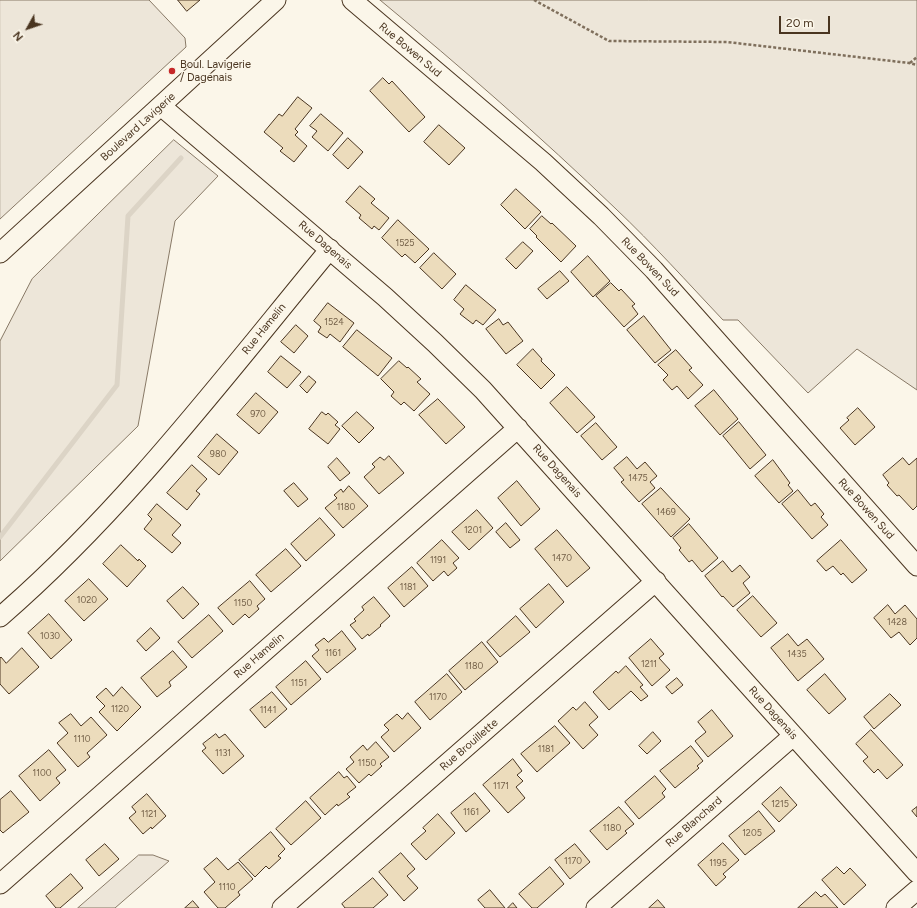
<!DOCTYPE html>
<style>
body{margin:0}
#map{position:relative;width:917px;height:908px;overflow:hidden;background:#fbf6e9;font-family:Figtree,sans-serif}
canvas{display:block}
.north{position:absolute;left:8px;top:8px;width:40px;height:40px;-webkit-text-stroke:3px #fbf6e9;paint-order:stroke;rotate:230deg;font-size:11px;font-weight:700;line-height:16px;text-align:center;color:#4a3520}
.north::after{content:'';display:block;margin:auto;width:14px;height:18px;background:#4a3520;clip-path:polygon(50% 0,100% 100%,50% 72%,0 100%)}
.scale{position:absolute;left:779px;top:16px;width:51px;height:18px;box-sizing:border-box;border:2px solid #4a3520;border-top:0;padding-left:5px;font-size:12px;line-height:14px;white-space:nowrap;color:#4a3520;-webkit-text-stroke:3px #fbf6e9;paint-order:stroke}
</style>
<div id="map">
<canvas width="917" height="908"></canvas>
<div class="north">N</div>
<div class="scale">20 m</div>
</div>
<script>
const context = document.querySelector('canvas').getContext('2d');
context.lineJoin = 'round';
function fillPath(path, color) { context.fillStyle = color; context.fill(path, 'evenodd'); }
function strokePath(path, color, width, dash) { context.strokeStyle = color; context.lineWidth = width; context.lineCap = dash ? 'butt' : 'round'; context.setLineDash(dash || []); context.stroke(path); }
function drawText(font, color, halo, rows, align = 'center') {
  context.font = font + ' Figtree,sans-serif'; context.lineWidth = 3; context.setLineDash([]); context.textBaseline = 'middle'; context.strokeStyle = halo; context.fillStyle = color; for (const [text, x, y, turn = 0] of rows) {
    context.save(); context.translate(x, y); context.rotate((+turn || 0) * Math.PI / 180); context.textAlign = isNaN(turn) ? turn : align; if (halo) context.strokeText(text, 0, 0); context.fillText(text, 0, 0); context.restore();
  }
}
const green = new Path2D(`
 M0 0H149L185 38 186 47 0 219Z
 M380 0H917V390L857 349 808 393 738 320H723C688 283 653 244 616 209 540 136 461 67 380 0Z
 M174 140 218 176 175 221 138 426 0 561V341L32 279Z
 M139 855H153L169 861 115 908H78Z`);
fillPath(green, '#ede6d9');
strokePath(green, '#887966', 1);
strokePath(new Path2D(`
 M0 537 117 385 128 216 181 158`), '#dcd4c6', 5);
const building = new Path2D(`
 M178 0H200L187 11Z
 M383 78 389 84 392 81 425 117 409 132 370 91Z
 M298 97 312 108 295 129 298 132 295 135 307 146 294 162 280 151 283 148 264 132 279 114 282 116Z
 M321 114 343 133 328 151 312 137 317 131 310 126Z
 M439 125 465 148 449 165 424 142Z
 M348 138 363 152 348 169 333 155Z
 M360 186 375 199 371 203 389 218 379 230 374 226 372 229 359 218 361 215 346 202Z
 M516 189 541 212 525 229 501 205Z
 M542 216 551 224 552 223 576 246 561 262 536 237 537 236 530 229Z
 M398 220 429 249 415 263 405 254 402 257 382 238Z
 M523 242 533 251 516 269 506 259Z
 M434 253 456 274 442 289 420 268Z
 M588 256 610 281 593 297 571 272Z
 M560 271 569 281 547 299 538 289Z
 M611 283 619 291 621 289 635 304 632 306 638 314 624 327 596 296Z
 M466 285 496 310 483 325 476 320 473 324 460 314 464 309 454 300Z
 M328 303 354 323 340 342 330 334 327 338 318 332 321 327 314 321Z
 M644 316 671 350 655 363 627 330Z
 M499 319 503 325 508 322 523 341 506 354 486 329Z
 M296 325 308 336 294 353 281 342Z
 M357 330 392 358 378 376 343 347Z
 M533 349 542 359 541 361 555 375 541 389 517 365Z
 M676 350 692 368 689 370 703 385 688 399 677 386 672 390 663 380 668 375 658 365Z
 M281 356 301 372 287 388 268 372Z
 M399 361 407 368 408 367 421 379 417 382 430 394 414 411 404 402 401 405 391 396 394 392 381 379Z
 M309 376 316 382 307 393 300 386Z
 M567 387 595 417 577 433 550 403Z
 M714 390 738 419 720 435 695 406Z
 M256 393 278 412 259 434 237 415Z
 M438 399 465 427 446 444 419 415Z
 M858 408 875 427 855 445 840 428 849 420 847 418Z
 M322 412 326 415 328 413 338 422 335 425 340 429 328 444 309 429Z
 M357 412 374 428 359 443 342 426Z
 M739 422 766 455 750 469 723 436Z
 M596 423 617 447 602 460 581 436Z
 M217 434 238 452 219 475 198 457Z
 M389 456 404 473 379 494 364 477 375 467 372 464 380 457 384 460Z
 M627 457 637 469 645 462 657 476 650 482 655 488 639 502 621 482 624 480 614 468Z
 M337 458 350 473 340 481 328 467Z
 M903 458 909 465 917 458V506L913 510 899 495 897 496 887 485 889 483 883 475Z
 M773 460 790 483 788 485 793 491 779 503 755 476Z
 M192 465 207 479 196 491 200 494 187 510 167 493Z
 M517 481 540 509 521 526 498 498Z
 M294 483 308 499 298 507 284 491Z
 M349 486 368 506 343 528 325 508 337 498 334 495 341 489 343 492Z
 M661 488 690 519 671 537 642 504Z
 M798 490 811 506 815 503 824 514 821 517 828 525 812 539 782 504Z
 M157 504 181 525 172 535 181 543 172 553 144 529 152 519 148 515Z
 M477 510 493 528 469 550 452 532Z
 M320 518 335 535 306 561 291 544Z
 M506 523 520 540 510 548 496 532Z
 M689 524 718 558 702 572 692 560 689 562 679 550 681 548 673 538Z
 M557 530 590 568 567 587 535 549Z
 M442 540 459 558 453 563 457 568 448 576 444 571 433 581 417 563Z
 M841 540 867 570 852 583 843 573 841 575 833 566 826 571 817 561Z
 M121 545 138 561 139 559 146 566 127 587 103 564Z
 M286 549 301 566 271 592 256 575Z
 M723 561 732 572 740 565 750 577 743 583 750 593 733 607 723 596 722 597 705 576Z
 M412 567 428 586 404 607 388 588Z
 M89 579 108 599 84 621 65 601Z
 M250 581 265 599 257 606 259 609 249 618 245 614 233 625 218 608Z
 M549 584 564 602 536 628 520 609Z
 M183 587 199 604 183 619 167 601Z
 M753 596 777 623 761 637 737 610Z
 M374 597 390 616 380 625 381 626 369 636 368 634 362 639 350 625 356 621 354 619 364 610 362 607Z
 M888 605 895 614 905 605 917 619V638L910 645 899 632 891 638 874 618Z
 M49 614 72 640 51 659 28 633Z
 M209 615 223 631 192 658 178 642Z
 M516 616 530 632 500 657 487 642Z
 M151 628 160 638 146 651 137 641Z
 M342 631 356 649 327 673 312 656 319 650 315 645 324 638 328 642Z
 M788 634 798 646 807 639 824 659 798 681 771 648Z
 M651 639 664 654 659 658 670 670 652 686 629 658Z
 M482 642 498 662 465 690 449 671Z
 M22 648 39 667 9 694 0 684V658L1 657 6 663Z
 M173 651 187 667 169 682 171 686 157 697 141 678Z
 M306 661 321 679 291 705 276 687Z
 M626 666 643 685 640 687 648 696 641 701 631 691 609 710 593 692 616 671 618 673Z
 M447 674 462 692 430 720 415 702Z
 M825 674 846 699 829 714 807 690Z
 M677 678 683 685 672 694 666 687Z
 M122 687 141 707 117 731 99 712 105 706 96 697 106 688 113 696Z
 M272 692 287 709 265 728 250 710Z
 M890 694 901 705 874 729 864 717Z
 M585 702 598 717 589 725 598 735 583 749 558 721 573 707 576 710Z
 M712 710 733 736 708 757 695 741 706 732 698 722Z
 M408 713 421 728 394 752 381 737 389 730 384 725 397 714 402 719Z
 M71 714 81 726 91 717 107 735 87 753 90 757 78 767 57 743 68 733 59 723Z
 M555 726 570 743 537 772 521 754Z
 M871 730 903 765 887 779 878 769 874 773 863 761 868 757 856 744Z
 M653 732 661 741 647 754 639 746Z
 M216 734 219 738 225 734 244 756 223 774 202 751 206 748 203 744Z
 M376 742 389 757 380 764 382 766 371 776 369 774 359 783 346 769 354 762 350 757 363 745 367 750Z
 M691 746 703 761 697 766 699 768 675 788 660 771Z
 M49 750 66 770 56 778 60 783 40 801 19 776Z
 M513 759 522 771 517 775 523 781 516 787 525 798 508 813 483 785Z
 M339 772 344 778 347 776 356 787 347 794 350 797 338 806 337 804 325 815 310 798Z
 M655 776 666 789 662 793 665 797 639 819 625 802Z
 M781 787 797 805 779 822 762 804Z
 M11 791 29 812 3 833 0 830V800Z
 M475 793 490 811 466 832 451 813Z
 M147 794 166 816 152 829 151 827 143 834 129 818 136 812 132 807Z
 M306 801 321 818 291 845 276 829Z
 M619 807 634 824 625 831 627 833 607 850 590 831Z
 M917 807V817L912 811Z
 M759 811 775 831 745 855 729 836Z
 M438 814 455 833 426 860 411 844 426 831 423 828Z
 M271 832 285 849 278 856 281 858 269 869 266 866 255 877 239 860Z
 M723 843 739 860 723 874 726 877 716 886 698 865Z
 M105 844 119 859 99 876 86 860Z
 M575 844 590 862 570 879 555 860Z
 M401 853 415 869 407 876 418 888 404 901 379 872Z
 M217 858 228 870 238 862 253 879 238 892 240 895 225 908H218L204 892 215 882 204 869Z
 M550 867 564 884 537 908H532L519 894Z
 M837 867 844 874 850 868 866 885 844 905 822 880Z
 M71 874 83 888 60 908H56L46 896Z
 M373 878 388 895 373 908H345L342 904Z
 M490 890 505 908H485L478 900Z
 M816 892 821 897 825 894 838 908H798Z
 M658 900 665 908H649Z
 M193 901 199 908H185Z
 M513 903 517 908H508Z`);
fillPath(building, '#ecdcbc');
strokePath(building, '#4a3520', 1);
const minor = new Path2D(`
 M352 0 543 162 601 216 654 270 917 566
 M161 106 385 297 435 343 483 390 917 873
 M0 253 276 0
 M0 617C125 509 225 376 330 249
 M0 884 518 428
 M282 908 656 581
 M596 908 793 736
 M896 908 917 890`);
strokePath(minor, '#4a3520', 21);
strokePath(new Path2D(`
 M534 0 609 41 727 42 909 63 917 65
 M910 63 917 57`), '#7f6f5c', 2.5, [3, 2]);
strokePath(minor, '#fbf6e9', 19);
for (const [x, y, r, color] of [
 [172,71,4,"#c62828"]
]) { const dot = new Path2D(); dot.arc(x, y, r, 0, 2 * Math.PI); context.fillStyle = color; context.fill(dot); strokePath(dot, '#fbf6e9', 1.5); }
drawText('9px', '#725f47', null, [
 ["1525",405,243],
 ["1524",334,322],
 ["970",258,414],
 ["980",218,454],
 ["1475",638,478],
 ["1180",346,507],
 ["1469",666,512],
 ["1201",473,530],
 ["1470",562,558],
 ["1191",438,560],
 ["1181",408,587],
 ["1020",87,600],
 ["1150",243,603],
 ["1428",897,622],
 ["1030",50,636],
 ["1161",333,653],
 ["1435",797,654],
 ["1211",649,664],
 ["1180",474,666],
 ["1151",299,683],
 ["1170",438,697],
 ["1120",120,709],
 ["1141",268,710],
 ["1110",82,739],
 ["1181",546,749],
 ["1131",223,753],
 ["1150",367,763],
 ["1100",42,773],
 ["1171",501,786],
 ["1215",780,804],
 ["1161",471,812],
 ["1121",149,814],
 ["1180",612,828],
 ["1205",752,833],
 ["1170",573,861],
 ["1195",718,863],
 ["1110",227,887]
]);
drawText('11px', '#4a3520', '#fbf6e9', [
 ["Rue Bowen Sud",410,50,40],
 ["Boulevard Lavigerie",138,127,-42],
 ["Rue Dagenais",325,245,41],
 ["Rue Bowen Sud",650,267,46],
 ["Rue Hamelin",264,329,-51],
 ["Rue Dagenais",557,471,48],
 ["Rue Bowen Sud",866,509,48],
 ["Rue Hamelin",259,656,-41],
 ["Rue Dagenais",773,713,48],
 ["Rue Brouillette",469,745,-41],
 ["Rue Blanchard",694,822,-41]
]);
drawText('11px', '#4a3520', '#fbf6e9', [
 ["Boul. Lavigerie",180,65],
 ["/ Dagenais",180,78]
], 'left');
</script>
